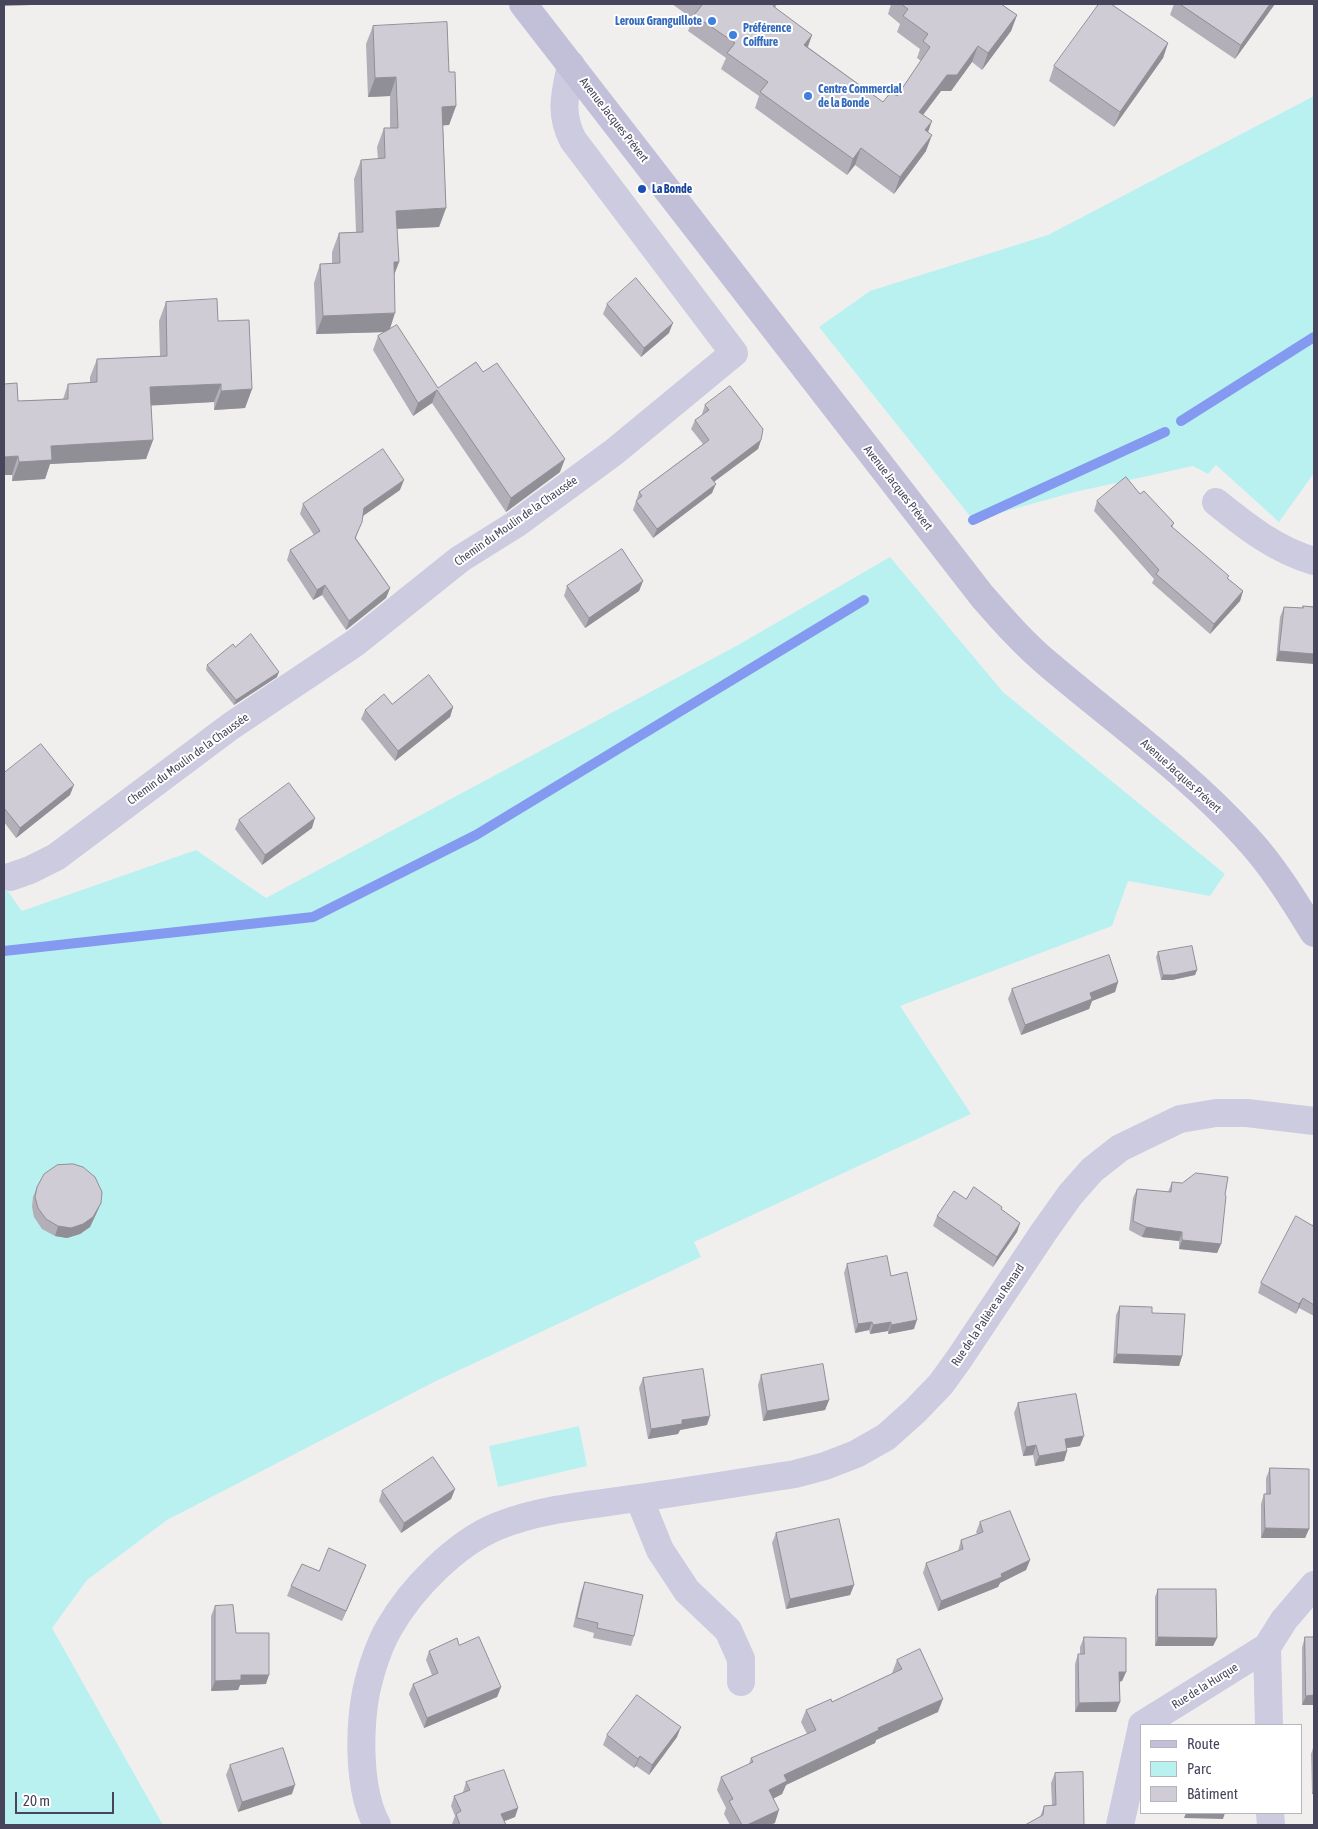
<!DOCTYPE html>
<meta charset="utf-8">
<style>
body{margin:0}
#map{position:relative;width:1318px;height:1829px;overflow:hidden;background:#f1efee;font-family:"Asap Condensed",sans-serif}
canvas{display:block}
.frame{position:absolute;inset:0;border:5px solid #47455c;pointer-events:none}
.legend{position:absolute;left:1140px;top:1724px;width:162px;height:90px;box-sizing:border-box;background:#fff;border:1px solid #b5b5be;margin:0;padding:6px 9px;list-style:none;font-size:15px;color:#47455c}
.legend li{display:flex;align-items:center;gap:10px;height:25px}
.legend b{width:25px;border:1px solid #b5b5be}
.scale{position:absolute;left:15px;top:1792px;width:99px;height:22px;box-sizing:border-box;border:2px solid #47455c;border-top:0;padding-left:6px;font-size:15px;line-height:18px;white-space:nowrap;color:#47455c;-webkit-text-stroke:4px #fff;paint-order:stroke}
</style>
<div id="map">
<canvas width="1318" height="1829"></canvas>
<div class="frame"></div>
<ul class="legend">
<li><b style="height:6px;background:#c2bfd8"></b>Route</li>
<li><b style="height:14px;background:#b9f1f0"></b>Parc</li>
<li><b style="height:14px;background:#cfccd6"></b>Bâtiment</li>
</ul>
<div class="scale">20 m</div>
</div>
<script>
const context = document.querySelector('canvas').getContext('2d');
context.lineJoin = 'round';
function fillPath(path, color) { context.fillStyle = color; context.fill(path, 'evenodd'); }
function strokePath(path, color, width, dash) { context.strokeStyle = color; context.lineWidth = width; context.lineCap = dash ? 'butt' : 'round'; context.setLineDash(dash || []); context.stroke(path); }
function drawText(font, color, halo, rows, align = 'center') {
  context.font = font + ' "Asap Condensed",sans-serif'; context.lineWidth = 4; context.setLineDash([]); context.textBaseline = 'middle'; context.strokeStyle = halo; context.fillStyle = color; for (const [text, x, y, turn = 0] of rows) {
    context.save(); context.translate(x, y); context.rotate((+turn || 0) * Math.PI / 180); context.textAlign = isNaN(turn) ? turn : align; if (halo) context.strokeText(text, 0, 0); context.fillText(text, 0, 0); context.restore();
  }
}
fillPath(new Path2D(`
 M1314 96V473L1279 522 1216 465 1208 474 1193 466 1075 492 973 520 819 327 870 291 1048 235Z
 M890 557 1003 692 1225 874 1210 896 1128 881 1112 926 900 1006 971 1114 694 1242 701 1257 436 1381 167 1520 87 1580 52 1628 163 1825H4V886L22 911 196 850 266 898 738 645Z
 M579 1426 587 1466 498 1487 489 1446Z`), '#b9f1f0');
strokePath(new Path2D(`
 M1181 421 1314 337
 M973 520 1165 432
 M4 951 313 917 476 835 864 600`), '#849af0', 10);
strokePath(new Path2D(`
 M1216 502C1247 527 1276 550 1314 561
 M10 877 30 870 56 857 231 726 355 643 460 559 516 524 614 452 734 353 573 140C559 113 565 94 571 65
 M639 1498 660 1550 687 1591 728 1630 741 1659V1682
 M1267 1647 1284 1620 1314 1585
 M1142 1725 1267 1647 1269 1725
 M1270 1813 1271 1825
 M377 1825C358 1790 359 1730 366 1692 371 1670 378 1647 389 1628 411 1589 456 1543 498 1526 542 1508 592 1505 638 1498 691 1491 743 1482 795 1474L825 1466 856 1454 886 1437 915 1411 941 1384 959 1359 1043 1233 1070 1195 1092 1170 1120 1148 1180 1119 1216 1113H1247L1314 1121
 M1120 1825 1142 1726`), '#cccbdf', 28);
strokePath(new Path2D(`
 M523 4 982 596C1003 620 1024 644 1048 664 1115 721 1187 772 1246 837 1273 866 1293 899 1314 933`), '#c2bfd8', 28);
fillPath(new Path2D(`
 M672 4H777L775 8 812 35 808 47 883 102 897 96 921 61 917 58 920 49 897 32 900 24 888 14 891 4H1001L1017 15 1011 31 982 70 972 62 951 91H941L923 115 928 132 926 151 894 194 855 165 847 175 755 108 759 96 721 69 726 58 688 31 693 19Z
 M1174 4H1275L1235 59 1170 15Z
 M373 26 449 72 456 106 449 125H443L446 208 439 227 397 229 399 262 394 275 389 329 438 388 483 372 560 472 506 512 432 403 413 416 373 350 378 336 385 332 316 334 314 283 320 264H332V252L339 233 356 232 354 179 361 160 378 159 377 147 384 128H390V96L368 97 366 44Z
 M1168 43 1163 58 1114 127 1049 81 1054 66Z
 M166 302 218 321 252 389 245 408 214 410V402L151 405 153 440 146 459 50 464 45 479 12 481V475L18 401 63 399 68 384 90 383V377L97 359 160 356 159 321Z
 M607 304 669 333 641 357 603 314Z
 M705 405 761 440 758 449 714 482 712 493 653 538 633 510 639 492 703 444 691 429 695 420 702 415V414Z
 M400 490 363 516 356 538 390 588 386 598 346 630 322 595 313 600 287 560 290 550 314 535 300 514 303 504Z
 M1140 494 1174 523 1172 528 1228 579 1243 591 1240 601 1210 634 1152 583 1154 579 1094 511 1097 501Z
 M643 581 639 591 585 628 564 596 567 586Z
 M1303 606 1314 607 1276 661 1280 617 1284 607 1302 608Z
 M235 647 277 677 234 705 206 670 207 665Z
 M453 707 450 717 395 761 361 719 365 710Z
 M4 773 70 795 16 838 4 822Z
 M239 820 312 828 262 865 235 829Z
 M1158 952 1197 970 1195 975 1172 980H1161L1156 957Z
 M1118 982 1115 992 1092 1001 1089 1009 1021 1035 1008 999 1012 989Z
 M1172 1182 1225 1195 1221 1244 1217 1253 1179 1249V1241L1142 1237 1129 1230 1133 1198 1137 1189 1168 1192Z
 M37 1187 101 1203 97 1212 90 1227 80 1234 67 1238 55 1236 42 1229 34 1217 32 1207 33 1197Z
 M966 1199 1001 1209 1020 1223 1017 1232 993 1267 933 1226 937 1216Z
 M1314 1223V1316L1299 1308 1296 1314 1258 1293 1261 1283Z
 M847 1264 891 1276 914 1329 888 1334V1331L870 1334 869 1330 855 1333 844 1273Z
 M1120 1306 1152 1313 1182 1356 1179 1366 1113 1363 1116 1315Z
 M761 1375 829 1400 825 1410 763 1421 758 1385Z
 M643 1378 707 1425 680 1430 678 1434 648 1439 639 1388Z
 M1018 1403 1080 1446 1067 1448V1451L1064 1461 1035 1466 1033 1455 1023 1456 1014 1413Z
 M1270 1468 1309 1529 1305 1538H1261V1504L1264 1494H1266V1478Z
 M455 1489 451 1499 401 1533 379 1501 382 1491Z
 M980 1522 1030 1560 1026 1570 1000 1583 998 1587 938 1611 923 1573 926 1563 958 1551 961 1540 977 1534 976 1532Z
 M776 1533 854 1585 850 1595 786 1609 772 1543Z
 M319 1571 362 1575 342 1621 287 1596 291 1586Z
 M585 1582 634 1636 631 1646 593 1638 594 1633 573 1627 581 1592Z
 M1158 1589 1217 1638 1213 1646H1155V1597Z
 M215 1606 236 1633 266 1684 240 1685 238 1690 211 1691V1616Z
 M1084 1637 1126 1672 1122 1681 1120 1682V1702L1116 1712H1075V1664L1078 1654H1080V1647Z
 M1305 1637H1314V1705H1302V1647Z
 M459 1645 501 1687 497 1697 424 1728 409 1694 413 1684 432 1675 426 1660 429 1651Z
 M897 1660 938 1712 876 1740 875 1743 786 1785 782 1794 774 1798 775 1823 769 1825H730L724 1814 726 1808 717 1790 721 1777 749 1764 751 1758 807 1734 801 1722 806 1710 832 1702 893 1673H892Z
 M607 1735 677 1737 649 1775 636 1766 634 1768 603 1745Z
 M1314 1745V1794H1312L1311 1754Z
 M230 1765 292 1794 238 1812 226 1775Z
 M1055 1773 1084 1825 1040 1817 1044 1806 1052 1805 1051 1783Z
 M466 1782 518 1808 515 1817 504 1821 506 1825H453L452 1824 455 1816 451 1806 454 1796 463 1793V1792Z`), '#b2afb8');
fillPath(new Path2D(`
 M4 4H59L4 6Z
 M1270 4H1275L1235 59 1241 45Z
 M1017 15 1011 31 982 70 988 53Z
 M812 35 806 51 804 45Z
 M1168 43 1163 58 1114 127 1120 112Z
 M978 46 972 62 951 91H941L913 128 919 112 947 75Z
 M396 77 390 96 368 97 375 78Z
 M456 106 449 125 435 126 442 107Z
 M932 121 926 138 925 130Z
 M932 135 926 151 894 194 900 177Z
 M861 148 855 165 847 175 853 159Z
 M446 208 439 227 390 229 396 211Z
 M394 262H399L392 280Z
 M395 313 389 332 316 334 323 316Z
 M673 323 669 333 641 357 644 348Z
 M221 384 214 402 144 406 150 387Z
 M252 389 245 408 214 410 221 391Z
 M437 390 432 403 413 416 418 403Z
 M153 440 146 459 50 464 45 479 12 481 19 462 51 446Z
 M761 440 758 449 708 486 711 478Z
 M18 456 12 475H4V457Z
 M565 459 560 472 506 512 511 498Z
 M404 480 400 490 360 518 364 508Z
 M716 484 712 493 653 538 657 529Z
 M643 581 639 591 585 628 589 618Z
 M325 585 322 595 313 600 317 590Z
 M390 588 386 598 346 630 349 621Z
 M1243 591 1240 601 1210 634 1214 624Z
 M1279 651 1314 654V664L1276 661Z
 M279 672 277 677 234 705 236 700Z
 M453 707 450 717 395 761 398 751Z
 M74 785 70 795 16 838 20 828Z
 M315 818 312 828 262 865 265 855Z
 M1197 970 1195 975 1172 980H1161L1163 975Z
 M1118 982 1115 992 1092 1001 1089 1009 1021 1035 1025 1025 1090 993Z
 M101 1203 97 1212 90 1227 80 1234 67 1238 55 1236 58 1226Z
 M1020 1223 1017 1232 993 1267 997 1257Z
 M1146 1227 1182 1232 1179 1241 1142 1237Z
 M1182 1240 1221 1244 1217 1253 1179 1249Z
 M1303 1298 1299 1308 1296 1314 1299 1304Z
 M917 1320 914 1329 888 1334 891 1325Z
 M872 1322 869 1330 855 1333 858 1324Z
 M891 1322 888 1331 870 1334 873 1325Z
 M1117 1354 1182 1356 1179 1366 1113 1363Z
 M829 1400 825 1410 763 1421 767 1411Z
 M710 1416 707 1425 680 1430 678 1434 648 1439 651 1429 682 1420Z
 M1084 1436 1080 1446 1061 1449 1065 1439Z
 M1036 1445 1033 1455 1023 1456 1026 1447Z
 M1067 1451 1064 1461 1035 1466 1039 1456Z
 M455 1489 451 1499 401 1533 404 1523Z
 M1265 1528 1309 1529 1305 1538H1261Z
 M1030 1560 1026 1570 1000 1583 998 1587 938 1611 941 1601Z
 M366 1565 362 1575 342 1621 346 1611Z
 M854 1585 850 1595 786 1609 790 1599Z
 M1158 1637 1217 1638 1213 1646H1155Z
 M1119 1672H1126L1122 1681 1116 1682Z
 M241 1675H269L266 1684 240 1685 238 1690 211 1691 215 1681Z
 M501 1687 497 1697 424 1728 427 1718Z
 M1314 1695V1705H1302L1306 1696Z
 M943 1699 938 1712 876 1740 875 1743 786 1785 782 1794 765 1803 769 1790 784 1775 878 1728Z
 M1120 1702 1116 1712H1075L1079 1703Z
 M681 1727 677 1737 649 1775 652 1765Z
 M640 1756 636 1766 634 1768 638 1759Z
 M295 1785 292 1794 238 1812 242 1802Z
 M1314 1788V1794H1312Z
 M518 1808 515 1817 497 1824 501 1814Z
 M779 1810 775 1823 769 1825H747Z
 M1186 1813H1225L1223 1819 1184 1818Z`), '#918f96');
const building = new Path2D(`
 M700 4H774L773 6 812 35 804 45 883 102 891 92 897 96 930 47 923 41 928 34 903 16 908 9 901 4H1001L1017 15 988 53 978 46 957 75H947L919 112 932 121 925 130 932 135 900 177 861 148 853 159 760 92 768 82 727 53 735 43 694 15 702 5Z
 M1099 4H1111L1168 43 1120 112 1054 66Z
 M1180 4H1270L1241 45Z
 M447 22 449 72H455L456 106 442 107 446 208 396 211 399 262H394L395 313 323 316 320 264 340 263 339 233 363 232 361 160 385 158 384 128H398L396 77 375 78 373 26Z
 M636 278 673 323 644 348 607 304Z
 M217 299 218 321 249 320 252 389 221 391V384L150 387 153 440 51 446 52 460 19 462 18 456 4 457V384L17 383 18 401 68 399V384L97 382V359L167 356 166 302Z
 M397 325 438 388 476 362 483 372 497 363 565 459 511 498 437 390 418 403 378 336Z
 M730 386 763 429 761 440 711 478 716 484 657 529 636 501 642 496 639 492 709 440 695 420 709 410 705 405Z
 M383 449 404 480 364 508 362 522 355 538 390 588 349 621 325 585 317 590 290 550 320 531 303 504Z
 M1126 477 1140 494 1144 491 1174 523 1171 526 1229 576 1227 578 1243 591 1214 624 1156 574 1159 570 1097 501Z
 M622 549 643 581 589 618 567 586Z
 M1303 606 1314 607V654L1279 651 1284 607 1303 608Z
 M251 634 279 672 236 700 207 665 233 644 235 647Z
 M429 675 453 707 398 751 365 710 384 694 392 704Z
 M41 744 74 785 20 828 4 808V773Z
 M289 783 315 818 265 855 239 820Z
 M1192 946 1197 970 1174 975H1163L1158 952Z
 M1109 955 1118 982 1090 993 1092 999 1025 1025 1012 989Z
 M73 1164 83 1167 95 1177 102 1192 101 1203 93 1217 83 1224 71 1228 58 1226 46 1219 38 1208 35 1197 37 1187 44 1174 57 1165Z
 M1196 1173 1228 1177 1225 1195 1226 1196 1221 1244 1182 1240V1232L1146 1227 1133 1221 1137 1189 1171 1192 1172 1182 1182 1183Z
 M974 1187 1002 1207 1001 1209 1020 1223 997 1257 937 1216 954 1191 966 1199Z
 M1296 1216 1313 1226 1314 1223V1305L1303 1298 1299 1304 1261 1283Z
 M887 1256 891 1276 907 1272 917 1320 891 1325V1322L873 1325 872 1322 858 1324 847 1264Z
 M1120 1306 1152 1307V1313L1185 1314 1182 1356 1117 1354Z
 M823 1364 829 1400 767 1411 761 1375Z
 M703 1369 710 1416 682 1420V1424L651 1429 643 1378Z
 M1076 1394 1084 1436 1065 1439 1067 1451 1039 1456 1036 1445 1026 1447 1018 1403Z
 M433 1457 455 1489 404 1523 382 1491Z
 M1270 1468 1309 1469V1529L1265 1528 1264 1494H1270Z
 M1010 1511 1030 1560 1001 1574 1002 1577 941 1601 926 1563 963 1549 961 1540 983 1532 980 1522Z
 M839 1519 854 1585 790 1599 776 1533Z
 M329 1548 366 1565 346 1611 291 1586 302 1564 319 1571Z
 M585 1582 643 1595 634 1636 597 1628 598 1623 577 1618Z
 M1158 1589H1216L1217 1638 1158 1637Z
 M233 1605 236 1633H269V1675H241V1680L215 1681V1606Z
 M479 1637 501 1687 427 1718 413 1684 438 1673 429 1651 457 1638 459 1645Z
 M1084 1637 1126 1638V1672H1119L1120 1702 1079 1703 1078 1654H1084Z
 M1305 1637H1314V1695L1306 1696Z
 M920 1649 943 1699 878 1728 879 1730 784 1775 787 1781 769 1790 779 1810 747 1825H742L729 1801 733 1799 721 1777 753 1762 751 1758 816 1730 806 1710 831 1699 832 1702 902 1669 897 1660Z
 M637 1695 681 1727 652 1765 640 1756 638 1759 607 1735Z
 M283 1748 295 1785 242 1802 230 1765Z
 M504 1770 518 1808 501 1814 506 1825H460L456 1814 461 1811 454 1796 470 1790 466 1782Z
 M1083 1772 1084 1825H1025L1043 1815 1044 1806 1056 1805 1055 1773Z`);
fillPath(building, '#cfccd6');
strokePath(building, '#918f96', 1);
for (const [x, y, r, color] of [
 [712,21,5,"#3f7fe0"],
 [733,35,5,"#3f7fe0"],
 [808,96,5,"#3f7fe0"],
 [642,189,5,"#1a4fb4"]
]) { const dot = new Path2D(); dot.arc(x, y, r, 0, 2 * Math.PI); context.fillStyle = color; context.fill(dot); strokePath(dot, '#fff', 2); }
drawText('bold 12px', '#366cbe', '#fff', [
 ["Leroux Granguillote",702,21,"right"],
 ["Préférence",743,28],
 ["Coiffure",743,42],
 ["Centre Commercial",818,89],
 ["de la Bonde",818,103]
], 'left');
drawText('12px', '#47455c', '#fff', [
 ["Avenue Jacques Prévert",614,120,52],
 ["Avenue Jacques Prévert",898,488,52],
 ["Chemin du Moulin de la Chaussée",516,521,-35],
 ["Chemin du Moulin de la Chaussée",188,759,-36],
 ["Avenue Jacques Prévert",1181,776,42],
 ["Rue de la Palière au Renard",988,1315,-56],
 ["Rue de la Hurque",1205,1686,-32]
]);
drawText('bold 12px', '#164399', '#fff', [
 ["La Bonde",652,189]
], 'left');
</script>
